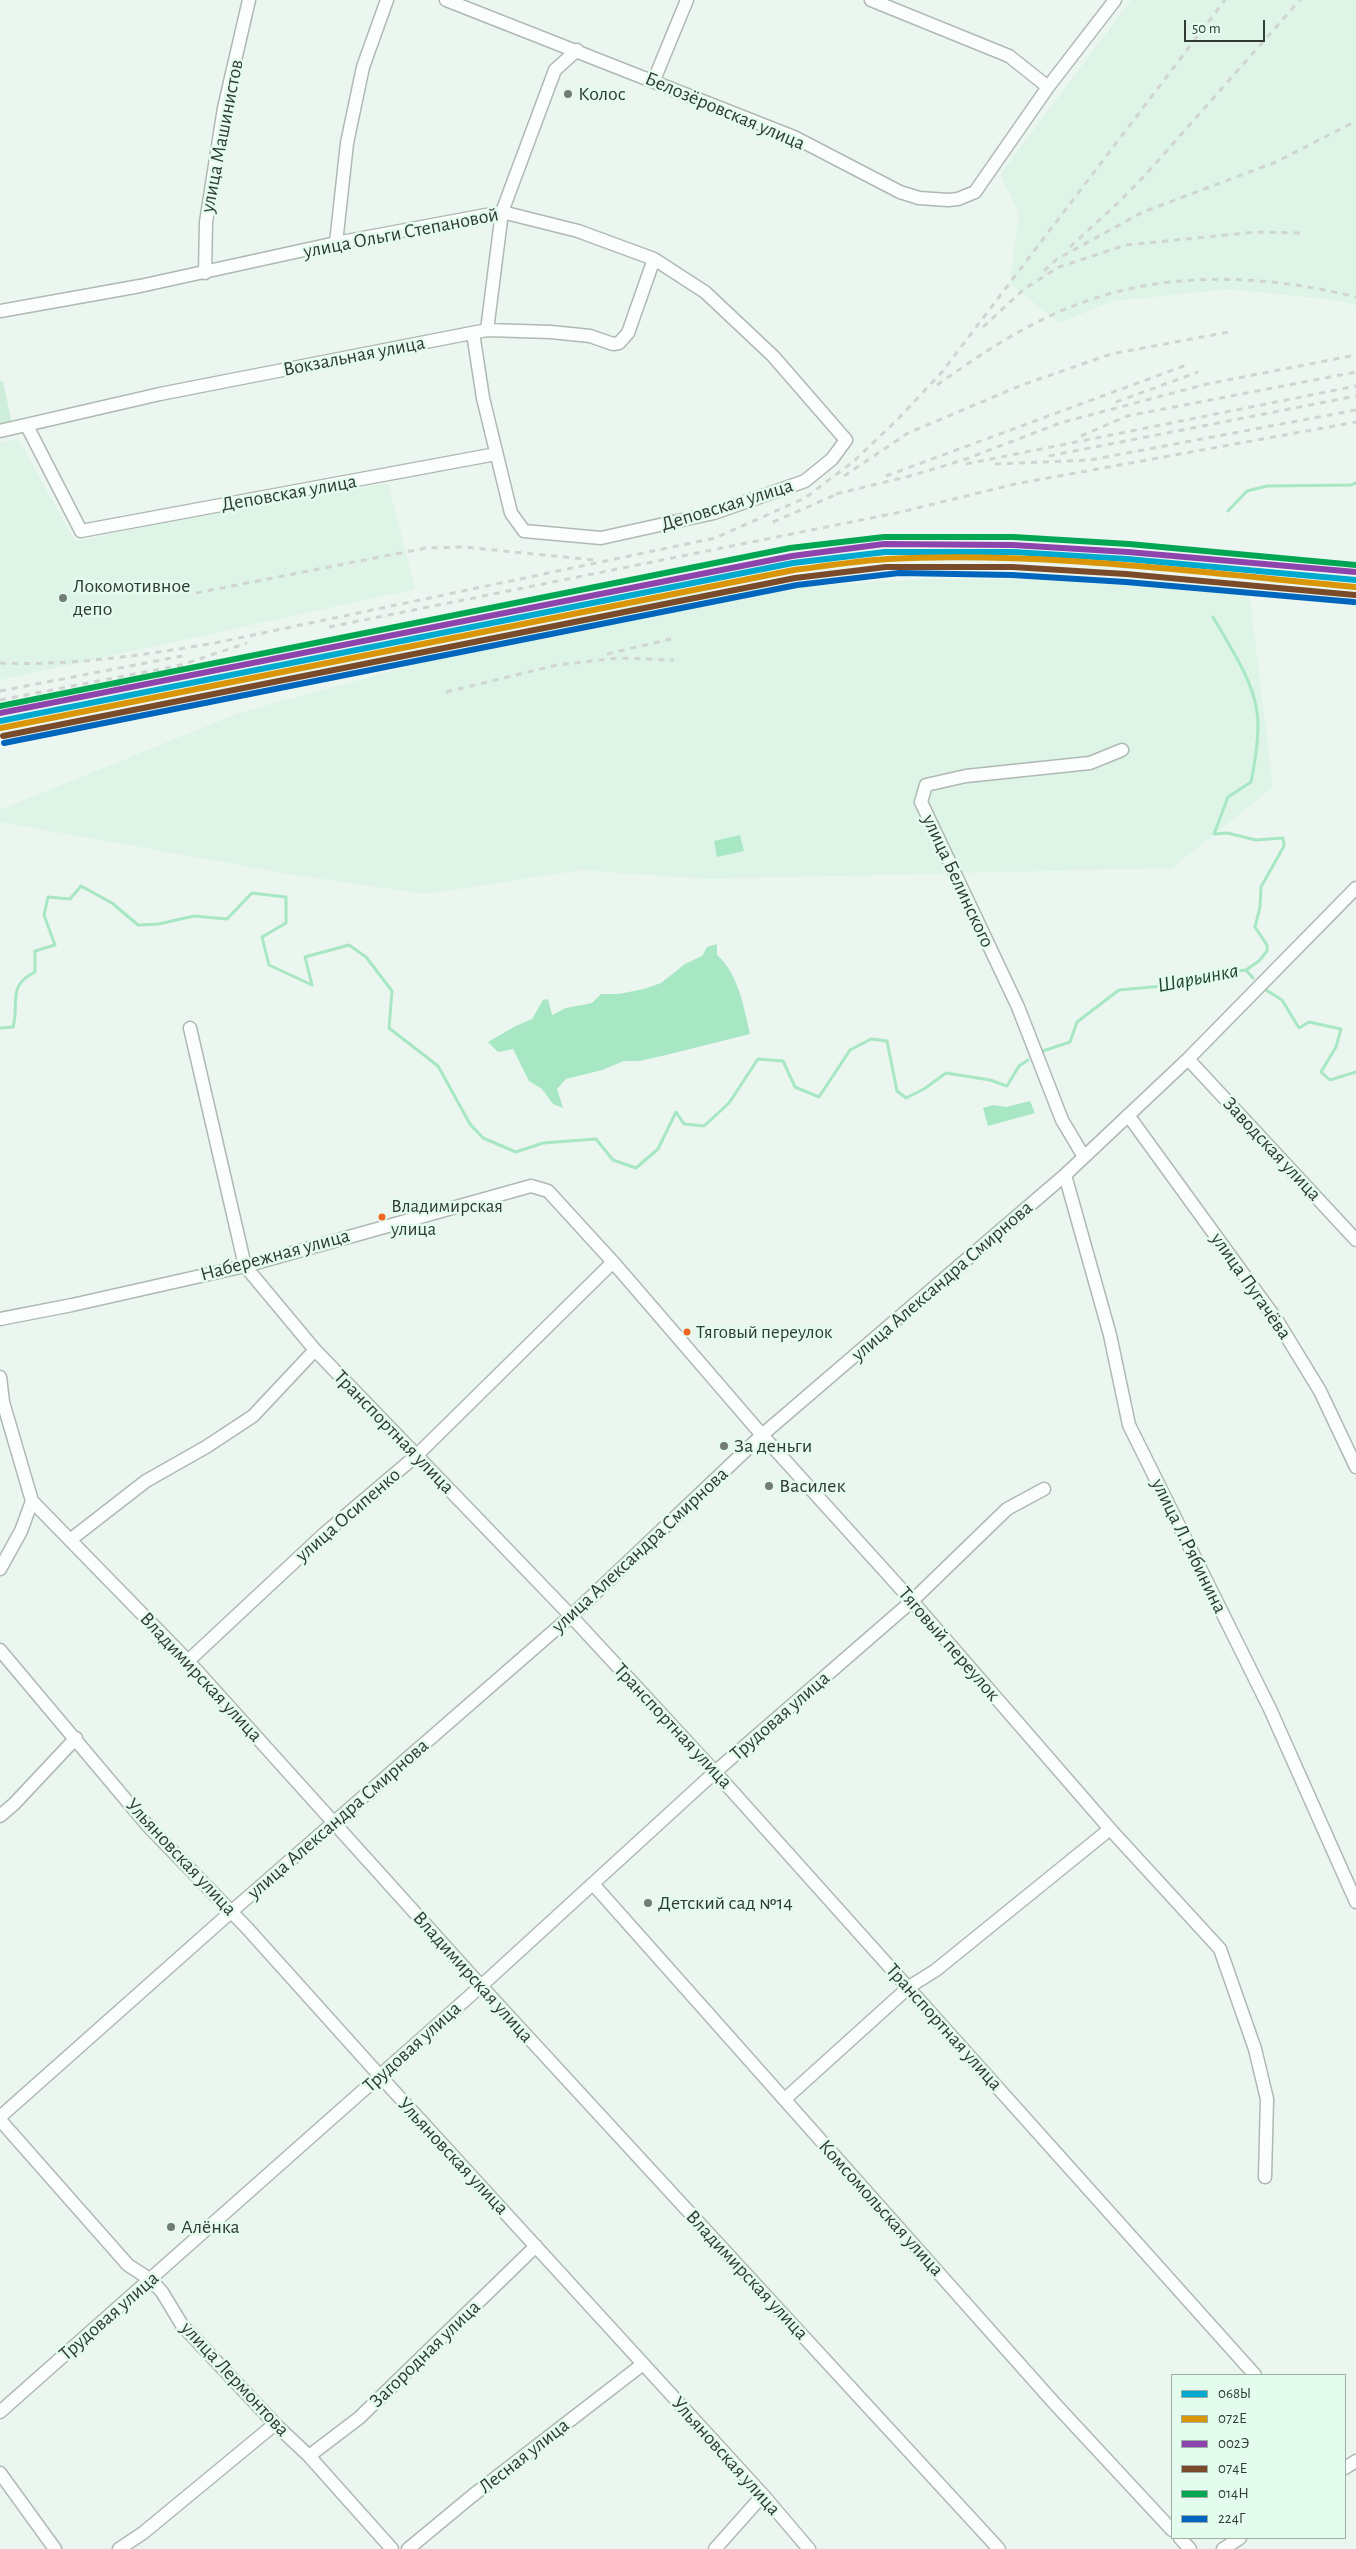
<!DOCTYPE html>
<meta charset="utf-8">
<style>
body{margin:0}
#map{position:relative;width:1356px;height:2549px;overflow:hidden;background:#eaf6ef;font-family:"Alegreya Sans",sans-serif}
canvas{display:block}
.legend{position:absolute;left:1171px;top:2374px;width:175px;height:165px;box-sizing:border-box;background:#e4fcee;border:1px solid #9cafa4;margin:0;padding:6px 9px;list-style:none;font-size:15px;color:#313b35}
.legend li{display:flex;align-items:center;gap:10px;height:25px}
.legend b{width:25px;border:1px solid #9cafa4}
.scale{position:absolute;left:1184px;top:20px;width:81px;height:22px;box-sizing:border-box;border:2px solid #313b35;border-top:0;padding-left:6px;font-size:15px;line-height:18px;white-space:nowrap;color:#313b35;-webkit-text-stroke:4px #e4fcee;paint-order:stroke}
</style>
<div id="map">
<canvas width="1356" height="2549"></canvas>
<ul class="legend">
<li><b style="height:6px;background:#00a9ce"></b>068Ы</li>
<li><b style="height:6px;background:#d99608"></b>072Е</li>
<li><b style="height:6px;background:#8e44ad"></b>002Э</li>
<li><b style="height:6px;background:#7a4b2a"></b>074Е</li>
<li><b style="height:6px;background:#00a651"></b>014Н</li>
<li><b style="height:6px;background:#0065bd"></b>224Г</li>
</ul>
<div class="scale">50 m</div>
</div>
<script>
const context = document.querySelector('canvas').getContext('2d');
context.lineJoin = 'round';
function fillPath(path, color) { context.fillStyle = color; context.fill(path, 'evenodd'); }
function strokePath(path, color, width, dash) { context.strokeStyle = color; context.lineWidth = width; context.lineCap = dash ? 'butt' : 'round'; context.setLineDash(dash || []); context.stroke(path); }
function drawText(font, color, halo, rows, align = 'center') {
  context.font = font + ' "Alegreya Sans",sans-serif'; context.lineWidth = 5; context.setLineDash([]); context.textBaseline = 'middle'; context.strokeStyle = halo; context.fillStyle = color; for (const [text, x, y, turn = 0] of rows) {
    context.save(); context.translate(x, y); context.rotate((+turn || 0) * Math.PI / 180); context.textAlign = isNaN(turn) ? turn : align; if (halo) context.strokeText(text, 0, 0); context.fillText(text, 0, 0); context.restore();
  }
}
fillPath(new Path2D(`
 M1131 0H1356V305L1335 300 1231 289 1113 301 1059 323 1010 283 1019 213 1000 175Z
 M18 439 75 542 159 524 388 483 415 589 0 680V443Z
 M925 579 1152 580 1249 592 1273 787 1172 868 707 879 581 870 425 894 296 875 0 822V810L239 713 673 594Z`), '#ddf4e7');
fillPath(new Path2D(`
 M0 381H3L12 424 0 427Z`), '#cceeda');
fillPath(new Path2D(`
 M740 835 744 851 717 857 714 841Z
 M717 944V955C738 973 744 1007 750 1034L666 1055 639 1061H624L602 1070 566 1079 557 1089 563 1108 553 1104 542 1089 529 1081 513 1049 498 1052 488 1042 514 1027 532 1019 543 1000 548 999 552 1015 566 1008 592 1003 601 994H619L644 989 661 983 685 964 702 956 707 947Z
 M1030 1101 1035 1113 988 1126 983 1108 993 1105 1006 1107Z`), '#a7e7c4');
strokePath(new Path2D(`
 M1228 511 1247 491 1267 486 1351 485 1356 483
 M1246 970 1253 978
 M1266 990 1282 1000 1299 1028 1309 1022 1341 1029 1336 1047 1321 1072 1330 1080 1356 1072
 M0 1028 13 1027C20 1004 6 986 35 972V951L55 945 44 915 48 897 70 899 81 886 112 903 138 925 159 924 194 916 227 919 252 893 286 897V923L262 937 269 965 312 985 305 957 349 945 366 957 392 991 389 1028 438 1066 470 1124 483 1138 516 1152 543 1143 596 1139 613 1160 636 1168 658 1149 676 1112 684 1124 704 1126 729 1103 758 1059 783 1061 795 1087 819 1097 850 1050 871 1039 887 1041 897 1091 906 1098 924 1089 946 1073 990 1080 1007 1086 1019 1066 1028 1060
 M1043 1051 1070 1042 1077 1022 1119 990 1163 986 1192 977 1246 970 1259 961 1267 951V945L1255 927 1260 907 1261 887 1284 846 1283 838 1256 840 1227 833 1214 834 1228 797 1251 782C1255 762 1260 732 1257 712 1253 680 1229 645 1213 617`), '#a7e7c4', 3);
const street = new Path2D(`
 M446 0 794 137 900 192 919 198 948 200 958 199 975 192 1048 87 1115 0
 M871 0 1009 56 1048 87
 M654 80 687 0
 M336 243 347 143 363 67 387 0
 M205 273 206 222 224 108 249 0
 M0 311 140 286 336 243 502 212 578 231 654 259 705 292 773 356 846 440 832 459 805 481 714 513 601 538 524 531 511 513 483 398 473 333
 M487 330 502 212 555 70 577 50
 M27 426 81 531 496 454
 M0 431 160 394 487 330 551 332 590 336 613 344 619 343 628 333 654 259
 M190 1028 245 1266 315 1350 571 1616 715 1772 1255 2375
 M1188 1059 1356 1240
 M1128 1115 1276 1319 1320 1391 1356 1467
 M1084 1157 1062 1120 1018 1007 921 802 926 785 966 776 1090 763 1122 750
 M1065 1175 1110 1335 1129 1425 1270 1709 1356 1902
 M0 1319 72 1305 245 1266 531 1186 548 1191 613 1262 762 1435 912 1601 1110 1829 1220 1949 1255 2049 1267 2099 1265 2177
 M0 1377 3 1402 32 1501 188 1661 481 1986 999 2549
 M70 1540 146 1481 206 1447 253 1416 315 1350
 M0 1569 21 1531 32 1501
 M0 1650 148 1826 247 1928 380 2076 763 2495 809 2549
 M188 1661 324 1534 417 1455 613 1262
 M0 1816 14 1804 76 1738
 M593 1884 1055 2404 1172 2530
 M785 2099 909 1987 936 1970 1110 1829
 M0 2117 232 1911 571 1616 762 1435 1065 1175 1188 1059 1356 888
 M0 2120 128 2265 151 2280 162 2292 182 2325 275 2424 309 2456 392 2549
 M0 2412 481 1986 715 1772 912 1601 1007 1509 1044 1489
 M309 2456 359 2418 536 2246
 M1345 2468 1356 2461
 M0 2473 55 2549
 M1180 2538 1190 2549
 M119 2549 143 2533 275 2424
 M408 2549 472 2496 643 2364
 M715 2549 763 2495
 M1223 2549 1240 2538`);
strokePath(street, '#afb9b3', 15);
strokePath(street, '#fcfefd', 12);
strokePath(new Path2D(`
 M1070 247 1121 200 1147 173 1300 0
 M1044 271 1057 259 1143 212 1276 162 1356 121
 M983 327 1024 289 1059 267 1126 245 1256 232 1305 233
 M937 385C974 359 1012 333 1054 314 1150 270 1255 272 1356 297
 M1116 402 1198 372
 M1081 436 1127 416 1356 372
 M1049 456 1356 396
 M966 464 1356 386
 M995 464 1090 460 1356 410
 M844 476 908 433 1022 385 1111 354 1234 331
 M886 476 1189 364
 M836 494 914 475 966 459 1060 423 1207 384 1356 355
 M773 522 842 492
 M196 593 426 548 464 547 594 560
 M329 627 901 512 1015 484 1356 422
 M607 654 671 639
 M0 663C72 666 144 655 215 643L715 538 805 498 854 461 899 418 942 372 1225 0
 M102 687 128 684
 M0 691 182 656
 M446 692 557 665 618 658 674 660
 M0 700 181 665 247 643`), '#d0d5d2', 3, [6, 6]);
strokePath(new Path2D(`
 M0 721 793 563 885 552H1013L1127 559 1356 580`), '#00a9ce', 6);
strokePath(new Path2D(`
 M1 728 794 570C825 566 857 561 888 559 1040 551 1204 573 1355 587`), '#d99608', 6);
strokePath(new Path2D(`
 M0 713 792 556 884 544 1013 545 1128 552 1356 572`), '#8e44ad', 6);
strokePath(new Path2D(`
 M3 736 795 578 886 567H1012L1126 574 1355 595`), '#7a4b2a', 6);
strokePath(new Path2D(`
 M0 706 790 548 884 537H1013L1129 544 1356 565`), '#00a651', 6);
strokePath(new Path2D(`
 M4 743 797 585 899 573 1012 575 1126 582 1354 602`), '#0065bd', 6);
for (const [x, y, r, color] of [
 [568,94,5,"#727c76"],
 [63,598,5,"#727c76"],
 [382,1217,4.5,"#f26522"],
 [687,1332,4.5,"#f26522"],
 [724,1446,5,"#727c76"],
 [769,1486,5,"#727c76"],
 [648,1903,5,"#727c76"],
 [171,2227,5,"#727c76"]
]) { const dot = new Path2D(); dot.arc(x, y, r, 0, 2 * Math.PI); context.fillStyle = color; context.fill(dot); strokePath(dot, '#e4fcee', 2); }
drawText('19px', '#313b35', '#e4fcee', [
 ["Владимирская",391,1206],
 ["улица",391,1229],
 ["Тяговый переулок",696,1332]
], 'left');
drawText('20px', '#313b35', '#e4fcee', [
 ["Колос",578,94],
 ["Локомотивное",73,586],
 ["депо",73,609],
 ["За деньги",734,1446],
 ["Василек",779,1486],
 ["Детский сад №14",658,1903],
 ["Алёнка",181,2227]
], 'left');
drawText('20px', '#313b35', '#e4fcee', [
 ["Белозёровская улица",725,111,23],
 ["улица Машинистов",222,136,-79],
 ["улица Ольги Степановой",401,233,-11],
 ["Вокзальная улица",354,356,-11],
 ["Деповская улица",289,493,-10],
 ["Деповская улица",727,505,-17],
 ["улица Белинского",958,881,65],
 ["Заводская улица",1272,1149,47],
 ["Набережная улица",275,1255,-15],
 ["улица Александра Смирнова",942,1281,-41],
 ["улица Пугачёва",1251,1286,55],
 ["Транспортная улица",394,1432,46],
 ["улица Осипенко",348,1515,-41],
 ["улица Л.Рябинина",1189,1546,64],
 ["улица Александра Смирнова",640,1550,-43],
 ["Тяговый переулок",949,1644,49],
 ["Владимирская улица",201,1677,47],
 ["Трудовая улица",780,1716,-41],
 ["Транспортная улица",673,1726,47],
 ["улица Александра Смирнова",338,1819,-41],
 ["Ульяновская улица",181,1857,47],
 ["Владимирская улица",473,1977,48],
 ["Транспортная улица",944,2027,48],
 ["Трудовая улица",412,2047,-42],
 ["Ульяновская улица",453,2156,47],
 ["Комсомольская улица",881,2208,48],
 ["Владимирская улица",747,2275,47],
 ["Трудовая улица",109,2316,-41],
 ["Загородная улица",425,2354,-44],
 ["улица Лермонтова",235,2379,47],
 ["Лесная улица",524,2456,-38],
 ["Ульяновская улица",726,2456,48]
]);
drawText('italic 21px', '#1e4330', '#e4fcee', [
 ["Шарьинка",1198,978,-11]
]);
</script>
